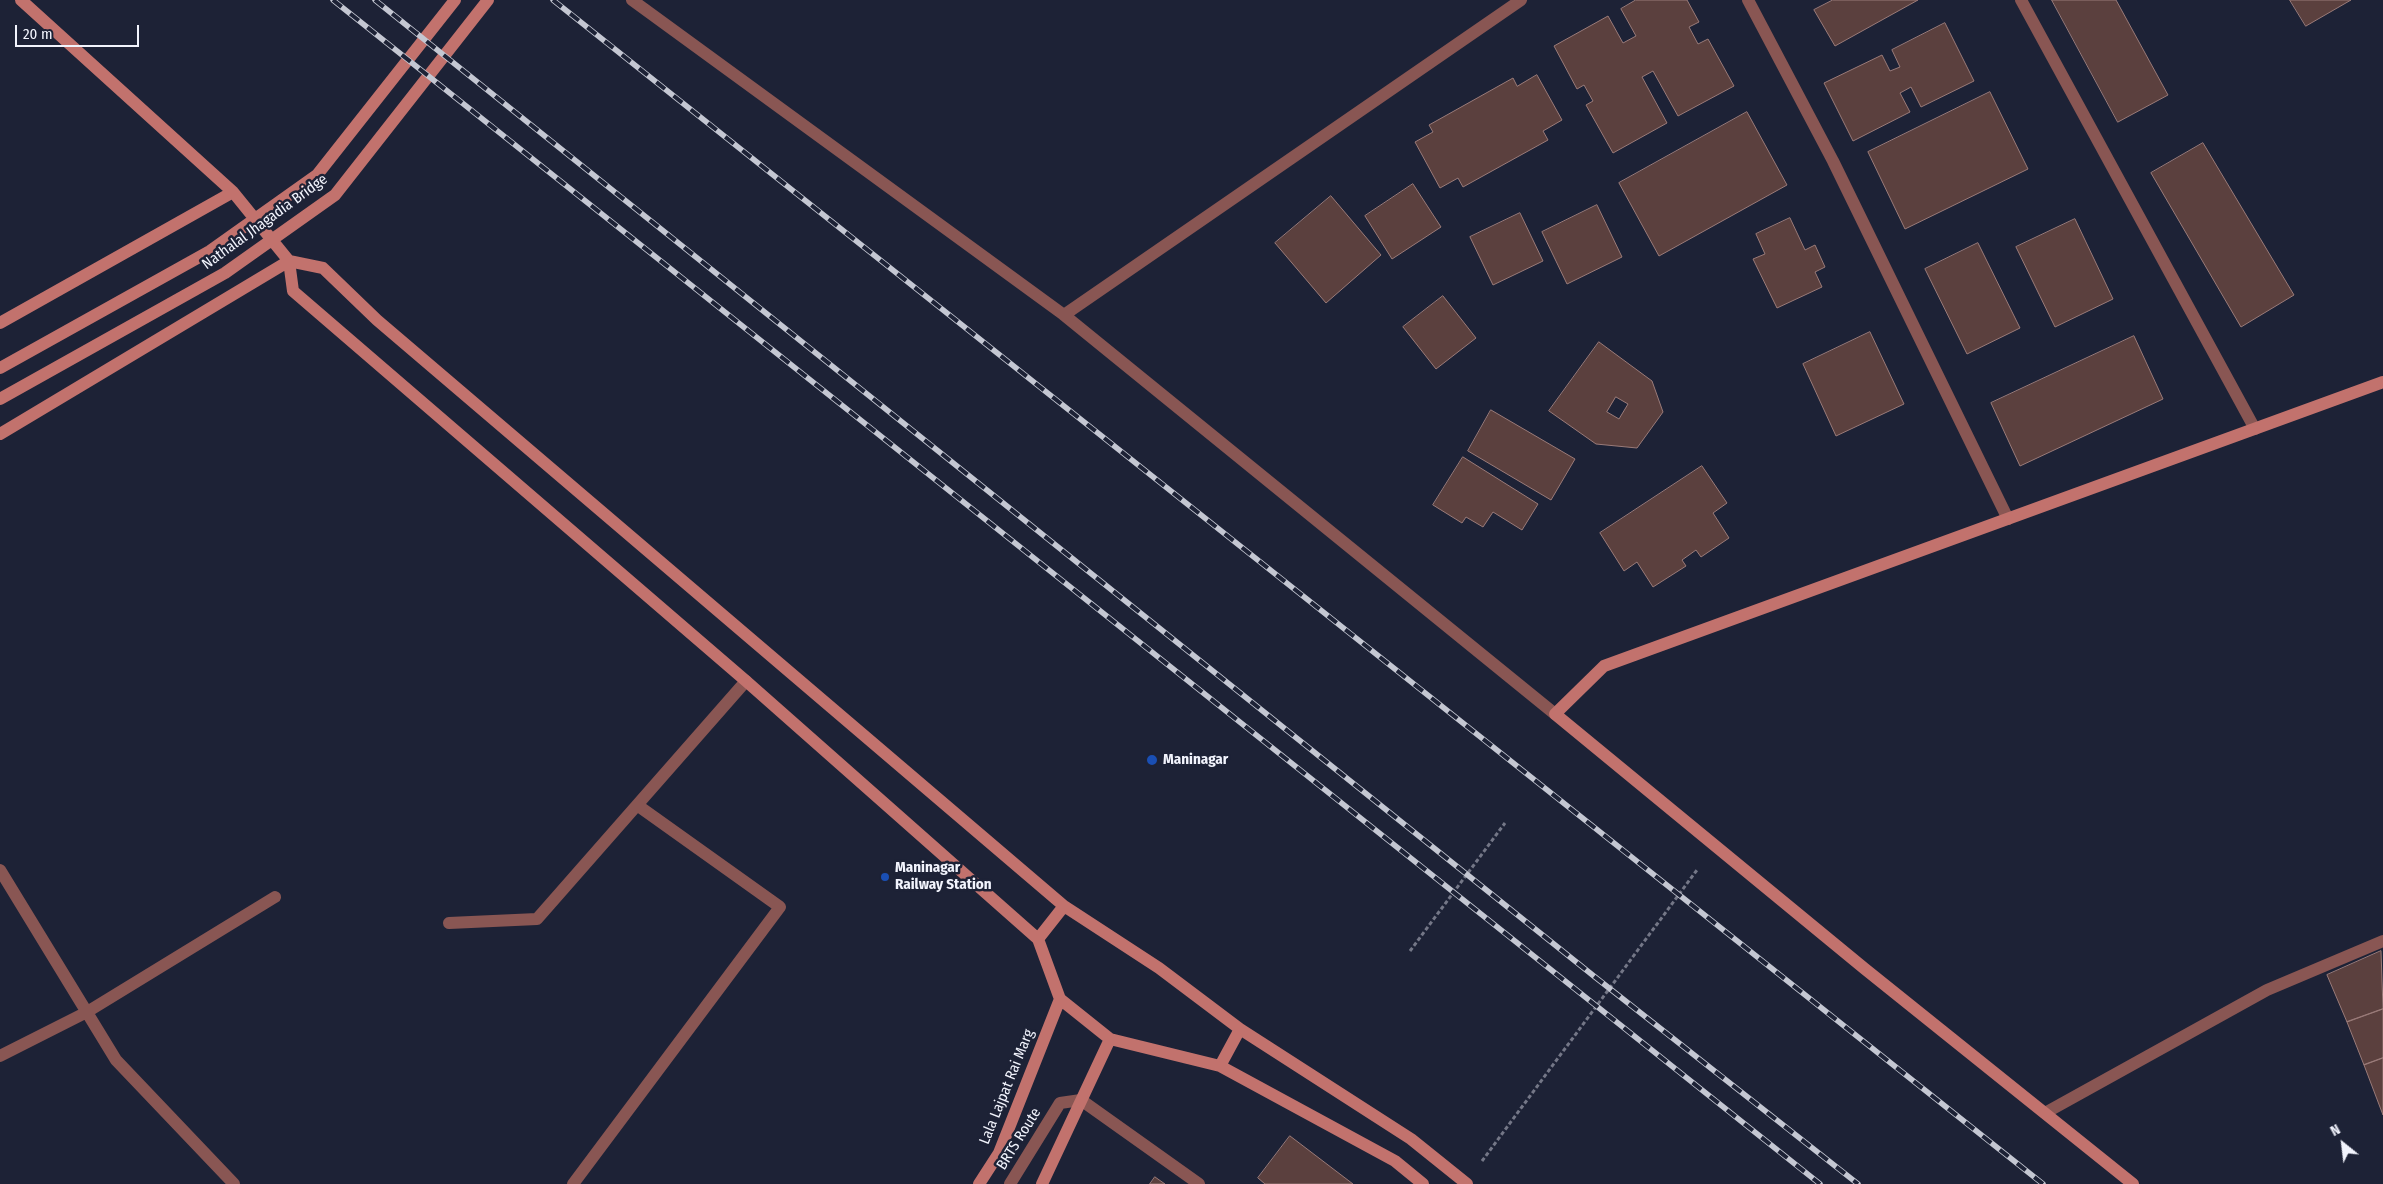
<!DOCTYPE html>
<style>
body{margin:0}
#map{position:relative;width:2383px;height:1184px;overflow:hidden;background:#1d2236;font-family:"Fira Sans Condensed",sans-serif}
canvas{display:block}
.north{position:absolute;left:2318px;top:1119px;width:50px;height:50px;-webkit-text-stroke:4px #1d2236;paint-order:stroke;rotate:331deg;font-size:14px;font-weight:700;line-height:20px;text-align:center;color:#f2f4fd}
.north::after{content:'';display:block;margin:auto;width:18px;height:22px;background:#f2f4fd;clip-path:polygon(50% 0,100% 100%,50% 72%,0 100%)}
.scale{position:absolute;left:15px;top:25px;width:124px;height:22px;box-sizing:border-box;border:2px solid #f2f4fd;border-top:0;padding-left:6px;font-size:15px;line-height:18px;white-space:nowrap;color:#f2f4fd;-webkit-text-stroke:4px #1d2236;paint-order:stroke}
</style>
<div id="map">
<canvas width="2383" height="1184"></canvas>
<div class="north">N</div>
<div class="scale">20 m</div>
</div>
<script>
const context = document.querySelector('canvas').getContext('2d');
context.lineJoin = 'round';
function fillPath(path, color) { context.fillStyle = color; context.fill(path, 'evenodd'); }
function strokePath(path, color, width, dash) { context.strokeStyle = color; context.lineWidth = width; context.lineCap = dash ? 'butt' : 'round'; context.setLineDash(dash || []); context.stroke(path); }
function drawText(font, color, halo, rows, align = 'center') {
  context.font = font + ' "Fira Sans Condensed",sans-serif'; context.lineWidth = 5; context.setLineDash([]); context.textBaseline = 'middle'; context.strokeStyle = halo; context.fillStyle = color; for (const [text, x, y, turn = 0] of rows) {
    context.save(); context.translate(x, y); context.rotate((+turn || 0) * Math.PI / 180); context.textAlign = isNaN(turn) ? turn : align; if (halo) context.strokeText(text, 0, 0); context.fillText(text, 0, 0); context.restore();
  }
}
const building = new Path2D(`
 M1636 0H1687L1699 22 1689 27 1698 44 1708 39 1734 86 1678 116 1653 71 1642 77 1667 123 1613 153 1586 105 1593 101 1584 85 1577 89 1554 46 1608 16 1623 43 1636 36 1621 9Z
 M1833 0H1918L1835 46 1814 10Z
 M2052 0H2116L2168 95 2118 122Z
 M2290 0H2351L2306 26Z
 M1945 23 1974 81 1921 107 1911 87 1900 93 1910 112 1853 141 1824 83 1882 55 1890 71 1900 67 1892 50Z
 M1537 75 1562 120 1543 131 1548 140 1463 187 1458 178 1440 188 1415 142 1433 132 1429 125 1513 78 1517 86Z
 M1990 92 2028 169 1905 229 1868 152Z
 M1747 112 1787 185 1659 256 1619 183Z
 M2203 143 2294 295 2241 327 2151 173Z
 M1413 184 1441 227 1392 259 1365 216Z
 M1331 196 1381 255 1326 303 1275 243Z
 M1597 205 1622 257 1567 284 1542 232Z
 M1520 213 1543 261 1493 285 1470 237Z
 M1790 218 1805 250 1815 245 1825 267 1815 272 1822 287 1777 308 1753 259 1765 254 1756 234Z
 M2075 219 2113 299 2055 327 2016 247Z
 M1978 243 2020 328 1967 354 1925 269Z
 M1443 296 1476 338 1436 369 1403 327Z
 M1870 332 1904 404 1836 436 1803 364Z
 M2134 336 2163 399 2020 466 1991 403Z
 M1599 342 1652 381 1663 412 1637 448 1596 444 1549 411ZM1616 397 1628 404 1619 419 1607 412Z
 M1491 410 1575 459 1551 500 1468 451Z
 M1463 457 1538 504 1522 530 1493 512 1483 527 1466 517 1462 523 1433 505Z
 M1702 466 1727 503 1713 513 1729 538 1701 557 1696 550 1682 560 1686 566 1653 587 1637 562 1624 571 1600 533Z
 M2381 951 2383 1009 2347 1022 2327 975Z
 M2383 1009V1058L2364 1065 2347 1022Z
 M2383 1058V1115L2364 1065Z
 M1290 1136 1353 1184H1265L1258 1178Z
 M1155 1177 1165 1184H1150Z`);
fillPath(building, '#5b403e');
strokePath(building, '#9a7b79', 1);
strokePath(new Path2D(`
 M1410 951 1505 823
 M1482 1161 1697 870`), '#747787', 3, [4, 2.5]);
strokePath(new Path2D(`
 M1010 1184 1060 1103 1081 1100`), '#895653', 12);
strokePath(new Path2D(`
 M632 0 1064 315
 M1521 0 1064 315 1555 714
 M1748 0 1833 161 2008 519
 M2021 0 2255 429
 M0 870 116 1060 234 1184
 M449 923 537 919 746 681
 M0 1056 87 1012 275 897
 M1081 1100 1199 1184
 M2045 1113 2267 990 2383 941
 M573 1184 780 907 637 805`), '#895653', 12);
strokePath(new Path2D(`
 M21 0 233 192 289 261 293 291 746 681 1038 939 1060 999 1110 1039 1220 1066 1395 1161 1423 1184
 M0 323 233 192
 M0 368 210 251 317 175 455 0
 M0 399 225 273 335 195 488 0
 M0 434 289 261 323 268 377 320 1064 906 1159 968 1240 1029 1411 1139 1467 1184
 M1038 939 1064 906
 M1220 1066 1240 1029
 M979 1184 999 1153 1060 999
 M1042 1184 1110 1039
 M2133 1184 1865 969 1555 714 1604 666 2383 382`), '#c2726d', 12);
const rail = new Path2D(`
 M333 0 1820 1184
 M375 0 1595 977 1858 1184
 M553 0 2043 1184`);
strokePath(rail, '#c4c7d2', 5.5);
strokePath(rail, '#1d2236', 4, [11]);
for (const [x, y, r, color] of [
 [1152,760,6,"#1a4fb4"],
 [885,877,5,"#1a4fb4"]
]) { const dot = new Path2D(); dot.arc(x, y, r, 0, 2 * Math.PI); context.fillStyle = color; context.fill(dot); strokePath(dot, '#1d2236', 2); }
drawText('15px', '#f2f4fd', '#1d2236', [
 ["Nathalal Jhagadia Bridge",265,222,-36],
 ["Lala Lajpat Rai Marg",1007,1087,-68],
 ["BRTS Route",1019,1139,-58]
]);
drawText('bold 15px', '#f2f4fd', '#1d2236', [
 ["Maninagar",1163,760],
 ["Maninagar",895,868],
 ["Railway Station",895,885]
], 'left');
</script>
